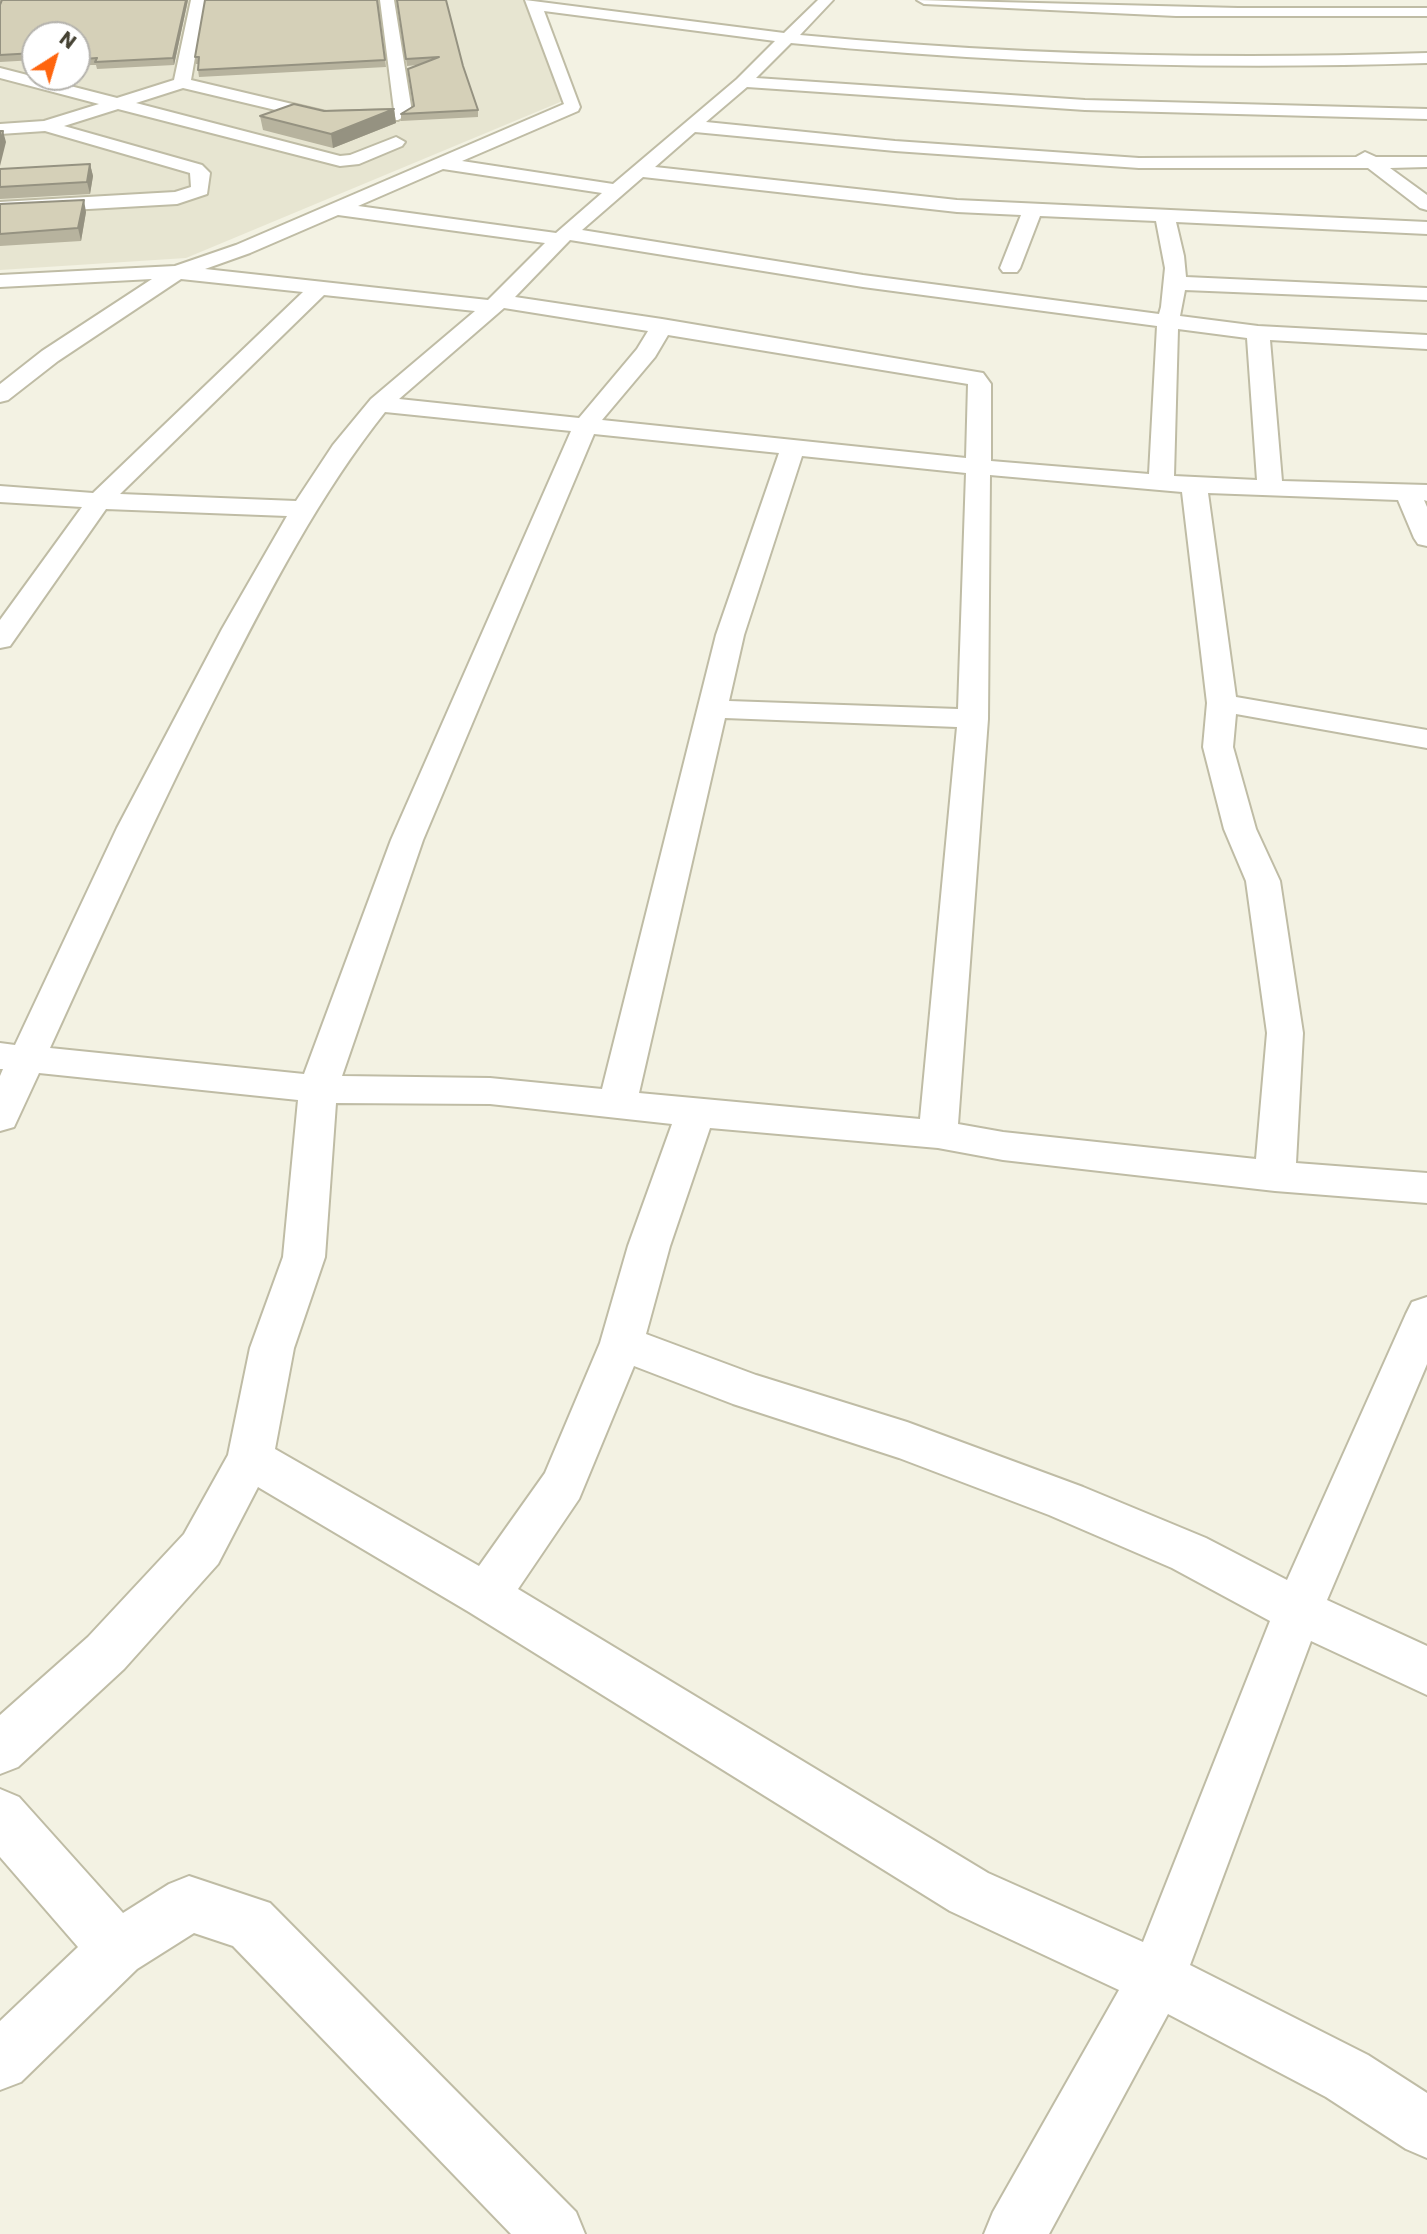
<!DOCTYPE html>
<style>
body{margin:0}
#map{position:relative;width:1427px;height:2234px;overflow:hidden;background:#f3f2e3;font-family:Poppins,sans-serif}
canvas{display:block}
.north{position:absolute;left:21px;top:21px;width:70px;height:70px;box-sizing:border-box;background:#fff;border:2px solid #b5b3ad;border-radius:50%;rotate:37deg;font-size:19px;font-weight:700;line-height:28px;text-align:center;color:#454233}
.north::after{content:'';display:block;margin:auto;width:24px;height:32px;background:#ff650e;clip-path:polygon(50% 0,100% 100%,50% 72%,0 100%)}
</style>
<div id="map">
<canvas width="1427" height="2234"></canvas>
<div class="north">N</div>
</div>
<script>
const context = document.querySelector('canvas').getContext('2d');
context.lineJoin = 'round';
function fillPath(path, color) { context.fillStyle = color; context.fill(path, 'evenodd'); }
function strokePath(path, color, width, dash) { context.strokeStyle = color; context.lineWidth = width; context.lineCap = dash ? 'butt' : 'round'; context.setLineDash(dash || []); context.stroke(path); }
fillPath(new Path2D(`
 M0 0H525L565 100 186 258 0 270ZM35 35H77V77H35Z`), '#e7e5d1');
const minor = new Path2D(`
 M191 0H205L191 80 326 112 394 110 380 0H394L412 112 398 120 326 122 183 88 136 103 340 156 350 155 396 137 405 142 402 146 359 164 340 166 118 109 64 126 202 165 210 173 207 194 177 204 0 214V202L175 192 191 187 190 173 45 131 0 134V124L44 121 99 104 0 78V68L117 98 174 80Z
 M525 0 784 33 818 0H833L800 35C1009 55 1217 60 1427 53V63C1214 70 1003 64 791 43L756 78 1085 100 1427 109V119L1085 110 747 87 706 122 895 141 1139 158 1356 157 1365 152 1376 157H1427V167L1390 168 1427 195V210L1420 208 1368 168H1139L895 151 695 132 655 167 957 200 1427 222V234L1176 222 1184 256 1186 277 1427 288V300L1185 290 1180 316 1258 326 1427 335V349L1270 340 1282 481 1427 485V501L1424 500 1427 507V546L1418 544 1414 538 1398 500 1208 493 1236 697 1427 730V748L1236 714 1233 747 1256 829 1280 881 1303 1033 1296 1163 1427 1173V1203L1275 1191 1003 1160 938 1148 710 1128 670 1246 646 1334 756 1375 907 1422 1083 1487 1206 1538 1287 1580 1406 1314 1412 1302 1427 1297V1364L1327 1600 1427 1646V1695L1311 1641 1190 1965 1368 2055 1427 2093V2158L1406 2149 1326 2097 1168 2014 1049 2234H984L993 2212 1119 1990 950 1911 469 1612 258 1487 218 1564 124 1669 18 1767 0 1774V1715L88 1637 184 1534 228 1455 250 1348 283 1257 298 1100 39 1073 14 1127 0 1131V1076L3 1069H0V1043L15 1045 117 828 222 629 287 516 106 509 10 646 0 648V620L82 507 0 502V486L93 493 303 292 181 279 58 361 8 400 0 402V384L42 351 152 279 0 287V275L175 266 236 245 564 104ZM544 11 775 41 737 79 613 184 462 161 578 111 580 107ZM443 169 602 193 556 233 358 206ZM643 177 957 212 1021 215 1000 268 1003 272H1017L1020 268 1040 216 1156 221 1165 268 1161 307 1159 314 863 275 582 230ZM338 215 545 243 488 300 205 269 250 253ZM570 240 863 287 1157 326 1149 474 991 461V384L983 373 662 319 515 297ZM324 295 475 311 371 399 333 445 296 501 120 494ZM504 308 648 331 637 349 579 418 399 399ZM1178 329 1247 338 1257 480 1174 476ZM668 335 968 384 966 458 602 420 655 357ZM385 412 571 431 391 840 304 1074 50 1048C106 925 161 804 222 684 270 590 319 495 385 412ZM594 434 779 453 716 635 602 1089 490 1078 342 1076 423 840ZM802 456 966 473 958 709 729 701 744 635ZM990 475 1182 492 1207 703 1203 747 1224 829 1246 881 1267 1033 1256 1159 1003 1132 958 1124 988 719ZM725 718 957 727 920 1119 639 1093ZM336 1103 490 1104 672 1124 628 1246 600 1343 545 1473 479 1566 275 1449 294 1348 325 1257ZM634 1366 733 1404 899 1458 1049 1515 1172 1568 1270 1621 1143 1942 988 1873 518 1589 579 1499Z
 M917 0 1238 8H1427V16H1176L924 4Z
 M0 1789 19 1797 123 1913 169 1884 189 1876 270 1903 576 2212 585 2234H511L233 1946 194 1933 137 1969 21 2082 0 2090V2021L78 1947 0 1857Z`);
strokePath(minor, '#bfbca5', 4);
fillPath(minor, '#fff');
fillPath(new Path2D(`
 M0 0H188L174 65 97 69 96 65H85L84 57 77 58V35H35V60L0 62Z
 M378 0 386 67 199 77 198 70V64H196L195 57Z
 M397 0 463 66 478 110V117L401 121V114L413 106 418 65 407 66Z
 M394 109 396 123 333 148 263 130 260 116 324 111Z
 M90 164 93 176 90 194 0 199V169Z
 M0 204 86 212 81 241 0 246Z`), '#b7b39e');
fillPath(new Path2D(`
 M186 0H188L174 65 173 58Z
 M394 109 396 123 333 148 331 134Z
 M3 131 6 142 0 166V143Z
 M90 164 93 176 90 194 87 182Z
 M84 200 86 212 81 241 78 228Z`), '#959281');
const building = new Path2D(`
 M2 0H186L173 58 95 62 97 58 84 59 86 51H77V35H35V53L0 55V5Z
 M205 0H377L385 60 198 70 199 57H195Z
 M397 0H446L463 66 478 110 401 114 414 106 408 69 439 57 406 59Z
 M294 104 324 111 394 109 331 134 260 116Z
 M0 131H3L0 143Z
 M90 164 87 182 0 187V169Z
 M84 200 78 228 0 234V204Z`);
fillPath(building, '#d5d0b8');
strokePath(building, '#959281', 2);
</script>
